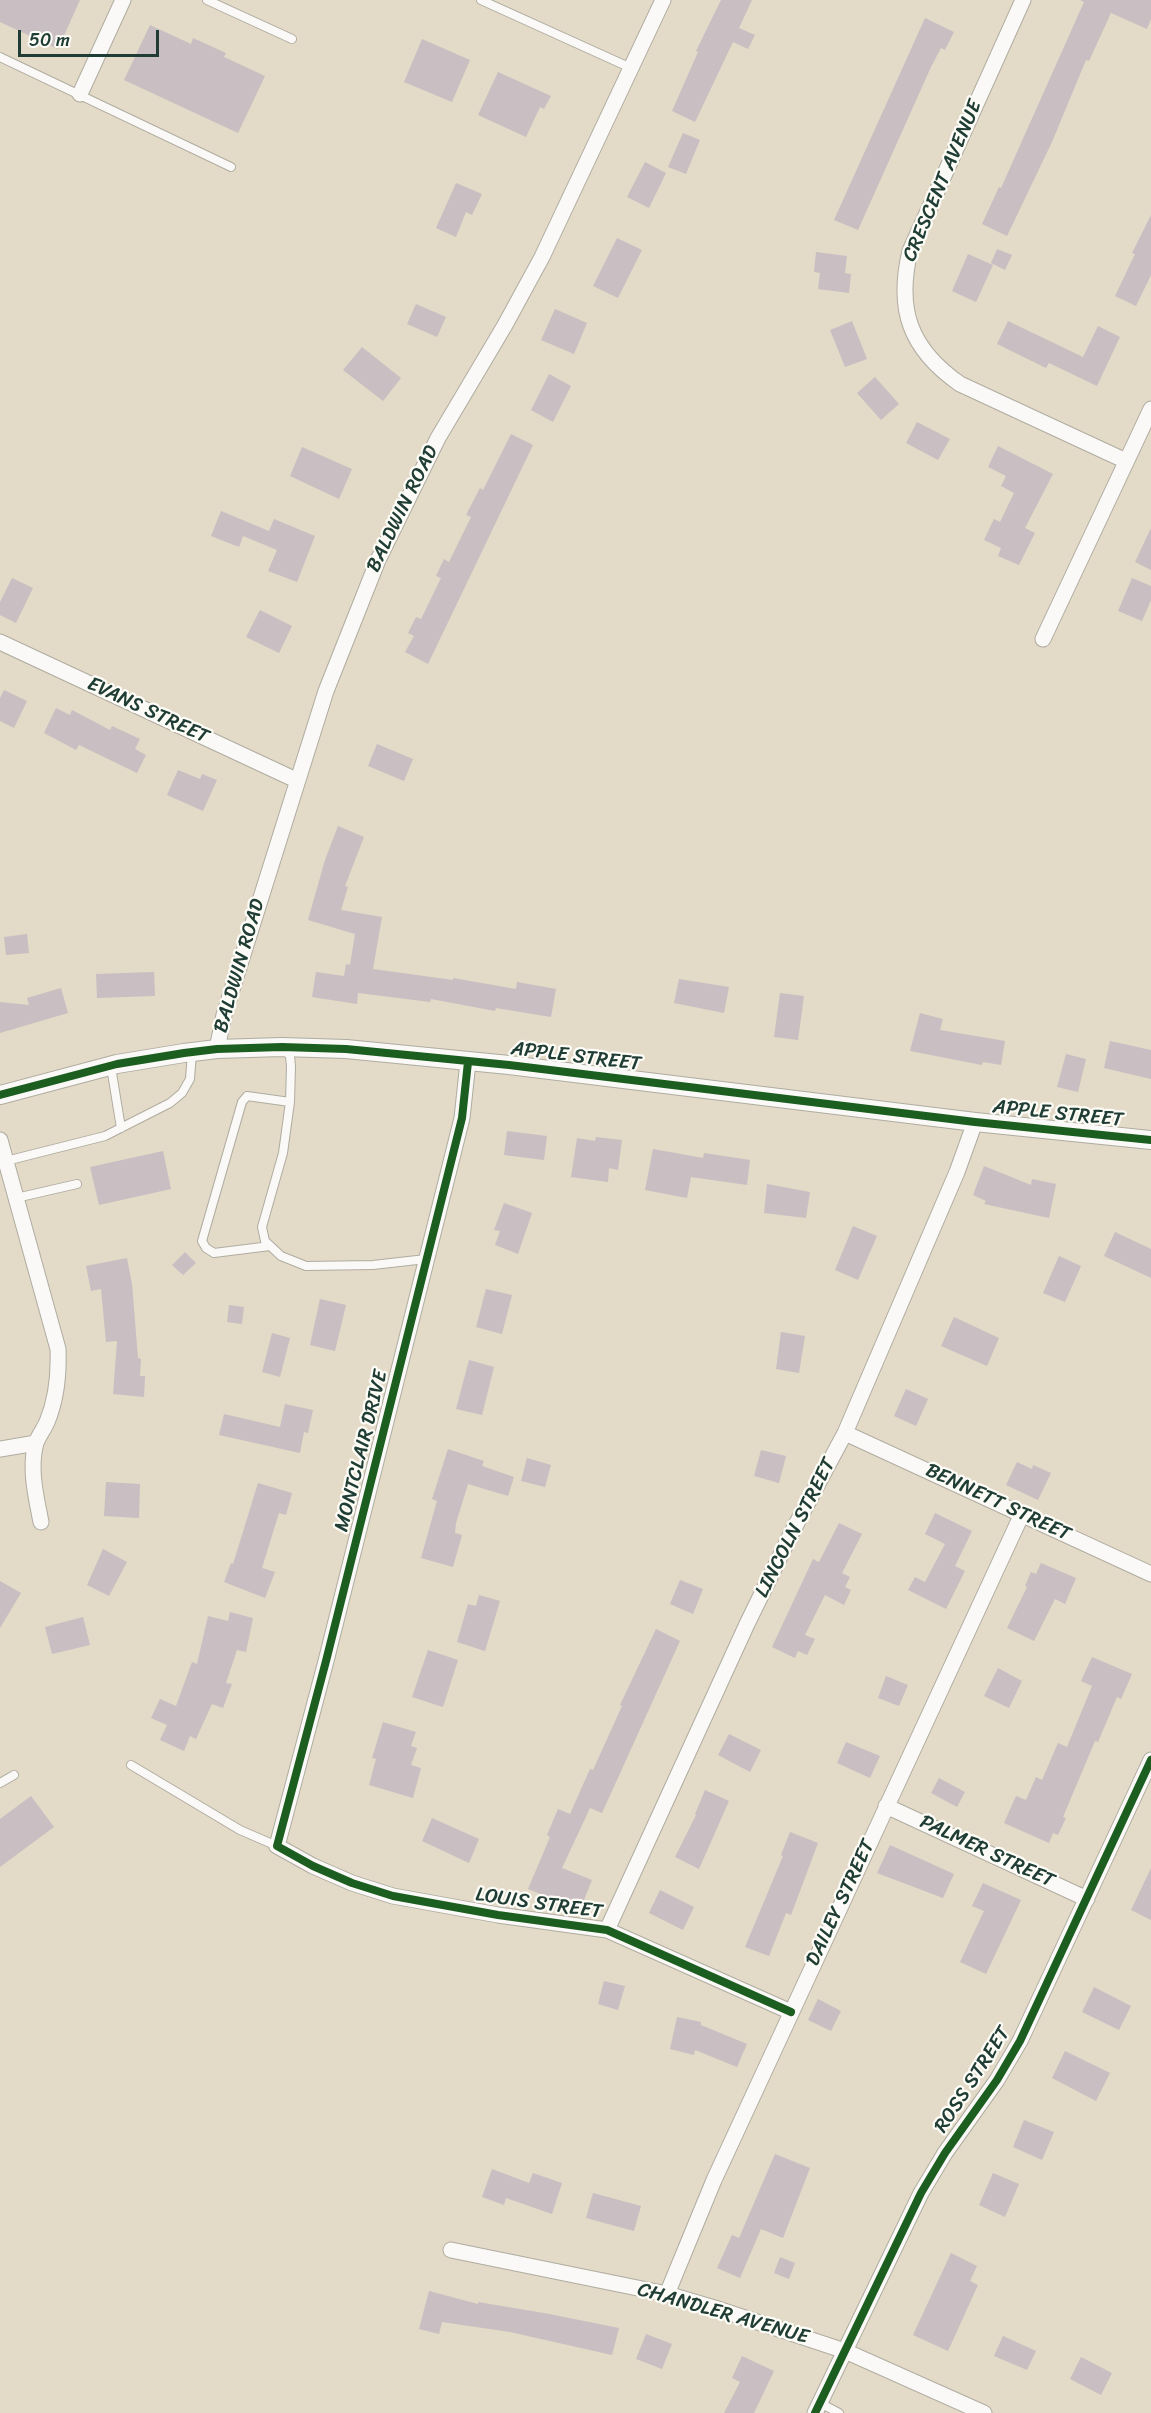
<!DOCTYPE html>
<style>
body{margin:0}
#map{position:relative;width:1151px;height:2413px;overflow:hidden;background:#e3dac8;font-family:Sriracha,sans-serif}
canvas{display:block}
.scale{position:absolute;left:18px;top:30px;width:141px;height:27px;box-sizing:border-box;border:3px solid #1f3d34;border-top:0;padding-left:8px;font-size:18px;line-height:21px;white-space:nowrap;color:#1f3d34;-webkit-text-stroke:4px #fdfcf7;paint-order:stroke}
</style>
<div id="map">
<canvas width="1151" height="2413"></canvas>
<div class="scale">50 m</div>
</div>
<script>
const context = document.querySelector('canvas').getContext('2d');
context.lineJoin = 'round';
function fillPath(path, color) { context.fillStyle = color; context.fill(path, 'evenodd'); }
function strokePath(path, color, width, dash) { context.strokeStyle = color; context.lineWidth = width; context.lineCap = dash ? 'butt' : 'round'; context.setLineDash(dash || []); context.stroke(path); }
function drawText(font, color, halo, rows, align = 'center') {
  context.font = font + ' Sriracha,sans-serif'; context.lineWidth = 4.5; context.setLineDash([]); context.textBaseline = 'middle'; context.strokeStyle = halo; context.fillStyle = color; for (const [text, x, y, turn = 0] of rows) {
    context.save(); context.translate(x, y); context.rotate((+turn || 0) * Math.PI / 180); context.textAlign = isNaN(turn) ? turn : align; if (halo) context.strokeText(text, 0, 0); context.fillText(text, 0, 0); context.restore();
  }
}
fillPath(new Path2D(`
 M0 0H80L58 49 0 22Z
 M721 0H752L739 28 755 35 748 49 733 42 695 122 672 111 698 52 696 51Z
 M1080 0H1151V19L1147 29 1111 13 1089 61 1086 60 1052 142 1007 236 982 224 999 187 1001 188 1084 2Z
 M925 18 954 32 945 50 941 48 931 67 858 230 834 220Z
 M150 25 191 44 193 38 226 53 224 57 265 76 238 133 124 80Z
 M422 39 470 60 452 102 404 82Z
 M498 72 551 96 544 109 540 107 526 137 478 115Z
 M683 133 700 140 686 174 668 167Z
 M645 162 666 173 649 208 627 197Z
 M456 183 482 194 472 215 466 212 456 237 436 228Z
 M1151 215V275L1136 306 1115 296 1135 254 1132 253Z
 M617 238 642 250 618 298 593 286Z
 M997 249 1012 255 1005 270 991 263Z
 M816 252 847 256 845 273 851 274 849 293 818 289 820 273 814 272Z
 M968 254 993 265 976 302 952 291Z
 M416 304 446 317 437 337 407 324Z
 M555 309 587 323 574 354 541 340Z
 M852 321 867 359 845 367 830 330Z
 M1008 321 1083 357 1098 326 1120 337 1097 386 1049 363 1046 368 997 344Z
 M362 347 401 378 383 401 343 370Z
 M549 374 571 386 553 422 531 410Z
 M875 377 899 404 881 420 857 393Z
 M917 422 950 439 938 460 906 443Z
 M511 434 533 445 428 664 405 652 414 636 408 633 416 617 421 619 441 578 436 576 444 559 449 562 471 517 466 515 480 488 483 490Z
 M998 446 1053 474 1025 528 1035 533 1019 565 998 556 1001 548 984 540 994 519 1000 522 1014 493 1001 486 1006 476 988 467Z
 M302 447 352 469 339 499 290 476Z
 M221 511 269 531 274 519 315 536 297 582 268 571 277 550 243 536 239 547 211 536Z
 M1151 528V570L1135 562Z
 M12 578 33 588 16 623 0 615V602Z
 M1132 578 1151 586V600L1142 621 1118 611Z
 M260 610 292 626 279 653 246 637Z
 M4 690 27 701 14 728 0 721V698Z
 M56 708 70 715 72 710 110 730 112 726 140 739 135 749 146 755 137 773 79 745 76 750 44 733Z
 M377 744 413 759 404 781 368 766Z
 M178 770 200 779 202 774 217 780 203 811 167 795Z
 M338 826 364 837 345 886 348 887 341 910 382 917 373 969 453 980V978L516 989 517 982 556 989 551 1017 496 1008 495 1011 431 999 430 1002 358 993 357 1004 312 997 316 972 344 976 346 964 350 965 355 934 308 920 325 860Z
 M27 934 29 953 6 955 4 937Z
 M154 972 155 996 97 998 96 974Z
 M679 979 729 987 724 1013 674 1003Z
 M61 988 68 1013 0 1033V1002L29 1005 27 998Z
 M780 993 804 996 798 1040 774 1037Z
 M920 1013 943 1019 940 1030 1005 1041 1001 1065 983 1062 982 1065 910 1051Z
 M1110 1041 1151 1050V1079L1104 1068Z
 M1066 1054 1086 1059 1078 1092 1057 1087Z
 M507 1131 547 1136 544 1160 504 1155Z
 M596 1137 622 1140 618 1170 609 1168 608 1182 571 1177 577 1138 595 1141Z
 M653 1149 703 1158 704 1153 750 1160 747 1185 691 1177 687 1198 645 1190Z
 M163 1151 171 1189 99 1205 90 1167Z
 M984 1166 1031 1185 1032 1179 1056 1184 1049 1218 984 1204 986 1201 973 1195Z
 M767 1184 810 1192 806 1218 764 1213Z
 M504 1203 532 1213 518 1254 495 1245 500 1231 494 1230Z
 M853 1226 877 1236 858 1280 835 1270Z
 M1115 1232 1151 1249V1278L1104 1256Z
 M185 1252 196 1263 183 1275 172 1265Z
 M1059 1256 1081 1266 1065 1302 1043 1293Z
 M127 1258 132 1284 138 1358 141 1359 140 1376H145L144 1397 113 1394 117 1341 106 1342 101 1289 91 1291 86 1266Z
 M486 1289 512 1295 502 1334 476 1327Z
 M320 1299 346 1305 335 1351 310 1345Z
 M229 1305 244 1307 242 1324 227 1322Z
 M954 1317 999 1338 987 1366 941 1346Z
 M781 1332 805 1336 799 1373 776 1369Z
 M272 1333 290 1338 280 1377 262 1372Z
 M469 1360 494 1367 482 1415 456 1409Z
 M906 1389 928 1399 916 1426 894 1416Z
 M285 1404 313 1410 308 1433 304 1432 300 1453 219 1435 224 1414 280 1427Z
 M448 1449 484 1461 482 1466 514 1477 508 1496 468 1484 456 1523 455 1533 462 1535 453 1567 421 1558 437 1501 432 1499Z
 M761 1450 786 1456 779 1483 754 1476Z
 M527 1458 551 1465 545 1487 521 1481Z
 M1017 1462 1032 1469 1033 1465 1051 1473 1038 1500 1006 1485Z
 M106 1482 140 1484 139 1518 104 1516Z
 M258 1483 292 1493 286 1515 279 1513 262 1568 275 1572 265 1598 224 1582 231 1563 233 1564Z
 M935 1513 972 1531 955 1566 965 1571 946 1609 908 1590 915 1577 925 1582 945 1544 925 1534Z
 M839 1523 862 1534 842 1573 850 1577 845 1587 851 1590 844 1605 825 1595 805 1635 815 1639 807 1655 798 1651 795 1658 772 1647 813 1559 819 1562Z
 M103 1549 127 1562 109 1596 87 1585Z
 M1041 1563 1076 1578 1065 1604 1055 1599 1034 1641 1007 1628 1027 1587 1025 1586 1031 1572 1036 1574Z
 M680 1580 703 1589 693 1614 670 1604Z
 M0 1581 21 1593 0 1628Z
 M479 1595 500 1601 485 1651 457 1642 468 1604 476 1606Z
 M230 1612 253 1618 246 1652 237 1650 226 1683 232 1684 223 1708 212 1704 196 1739 190 1736 184 1751 160 1740 167 1725 151 1718 160 1699 176 1706 192 1662 197 1664 208 1616 228 1621Z
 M83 1617 90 1645 52 1654 45 1627Z
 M656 1629 680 1641 602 1813 590 1808 562 1868 592 1880 580 1910 528 1889 550 1837 547 1835 558 1809 570 1814 590 1769 593 1770 622 1706 620 1705Z
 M428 1650 458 1660 443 1707 412 1697Z
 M1092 1657 1132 1674 1121 1699 1117 1697 1098 1742 1095 1741 1063 1817 1066 1818 1058 1835 1053 1833 1049 1843 1004 1823 1016 1796 1026 1800 1036 1777 1042 1780 1058 1743 1067 1747 1092 1686 1081 1681Z
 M998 1668 1022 1681 1009 1708 984 1696Z
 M886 1676 908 1685 899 1706 878 1698Z
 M383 1722 416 1732 411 1746 417 1748 411 1765 421 1768 413 1798 369 1785 376 1759 372 1758Z
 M729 1734 761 1750 750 1772 718 1755Z
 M846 1742 880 1756 870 1778 837 1763Z
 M939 1778 965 1792 957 1807 931 1793Z
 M705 1790 729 1801 699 1869 675 1857 696 1815 695 1814Z
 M31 1796 54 1827 0 1867V1819Z
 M432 1818 479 1839 469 1863 422 1841Z
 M790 1832 818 1843 791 1915 786 1913 769 1956 745 1947 783 1856 781 1855Z
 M890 1845 954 1874 943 1898 877 1873Z
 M1151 1868V1920L1131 1910Z
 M983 1883 1021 1900 986 1974 960 1962 984 1911 972 1906Z
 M660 1890 694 1907 683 1930 649 1913Z
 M604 1981 625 1986 618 2010 598 2004Z
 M1094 1987 1131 2006 1119 2030 1082 2012Z
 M818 1999 841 2011 831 2031 808 2020Z
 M677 2017 701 2022V2025L747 2044 737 2067 695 2050 694 2055 670 2049Z
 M1065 2051 1110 2073 1096 2101 1052 2078Z
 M1024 2120 1054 2132 1042 2160 1013 2147Z
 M775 2154 810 2168 783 2238 761 2229 740 2278 717 2268 732 2235 739 2238Z
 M492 2169 529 2183 533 2173 562 2183 552 2214 506 2198 504 2205 482 2197Z
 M993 2173 1019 2184 1005 2217 979 2205Z
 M593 2193 641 2206 634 2231 586 2218Z
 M951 2253 977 2266 970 2281 978 2285 948 2351 913 2335Z
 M780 2257 795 2263 789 2279 774 2273Z
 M429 2291 478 2304V2302L544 2313 619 2328 612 2355 510 2332 442 2322 439 2334 419 2329Z
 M646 2334 672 2344 662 2369 636 2359Z
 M1003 2336 1036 2351 1027 2370 994 2356Z
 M742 2356 774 2371 754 2413H724L740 2382 732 2378Z
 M1081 2357 1112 2373 1101 2395 1070 2379Z`), '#c9bec1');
const service = new Path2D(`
 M207 0 292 39
 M481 0 631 68
 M0 57 231 167
 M285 1050 290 1056 291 1066 290 1102 283 1153 262 1227 265 1241 281 1256 306 1266 373 1265 426 1259
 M111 1067 121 1128
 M6 1161 105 1136 170 1103 182 1093 190 1079 192 1053
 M16 1198 77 1184
 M270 1246 214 1253 206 1248 202 1241 242 1102 247 1096 290 1102
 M131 1765 240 1830 277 1846
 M0 1783 14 1775
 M820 2403 839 2413`);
const minor = new Path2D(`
 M1023 0 910 251C896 310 910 349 960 384L1126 461
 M80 94 123 0
 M1043 639 1151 409
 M0 642 296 780
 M217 1049 224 1015 326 691 378 560 438 438 505 325 542 257 663 0
 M468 1062 462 1118 326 1661 277 1846 313 1866 352 1883 393 1896 498 1915 607 1930 791 2012
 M0 1140 58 1349C59 1375 57 1398 47 1422 44 1429 39 1435 36 1443 29 1468 36 1497 41 1522
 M845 1433 1151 1574
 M0 1449 36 1443
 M886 1806 1087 1899
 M607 1930 747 1624 791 1534 845 1433 957 1172 975 1122
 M451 2250 667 2294 721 2310 845 2351 984 2413
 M667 2294 714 2180 1022 1514
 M815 2413 921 2193 945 2153 997 2080 1020 2041 1151 1760`);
const tertiary = new Path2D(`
 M0 1095 117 1064 184 1053 217 1049 282 1047 346 1049 509 1065 975 1122 1151 1140`);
strokePath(service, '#afaca0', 10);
strokePath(minor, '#afaca0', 17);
strokePath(tertiary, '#afaca0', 20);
strokePath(service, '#fbf9f7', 8);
strokePath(minor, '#fbf9f7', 15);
strokePath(tertiary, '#fbf9f7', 18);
strokePath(new Path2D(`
 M468 1062 462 1118 326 1661 277 1846 313 1866 352 1883 393 1896 498 1915 607 1930 791 2012
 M0 1095 117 1064 184 1053 217 1049 282 1047 346 1049 509 1065 975 1122 1151 1140
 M815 2413 921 2193 945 2153 997 2080 1020 2041 1151 1760`), '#1b5e20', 8);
drawText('20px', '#1f3d34', '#fdfcf7', [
 ["CRESCENT AVENUE",943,181,-67],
 ["BALDWIN ROAD",403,509,-64],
 ["EVANS STREET",148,711,25],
 ["BALDWIN ROAD",240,966,-74],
 ["APPLE STREET",576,1057,7],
 ["APPLE STREET",1058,1114,6],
 ["MONTCLAIR DRIVE",362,1451,-76],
 ["BENNETT STREET",998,1503,25],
 ["LINCOLN STREET",796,1528,-63],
 ["PALMER STREET",987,1852,25],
 ["DAILEY STREET",841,1903,-65],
 ["LOUIS STREET",539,1904,8],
 ["ROSS STREET",973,2080,-57],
 ["CHANDLER AVENUE",723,2314,16]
]);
</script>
